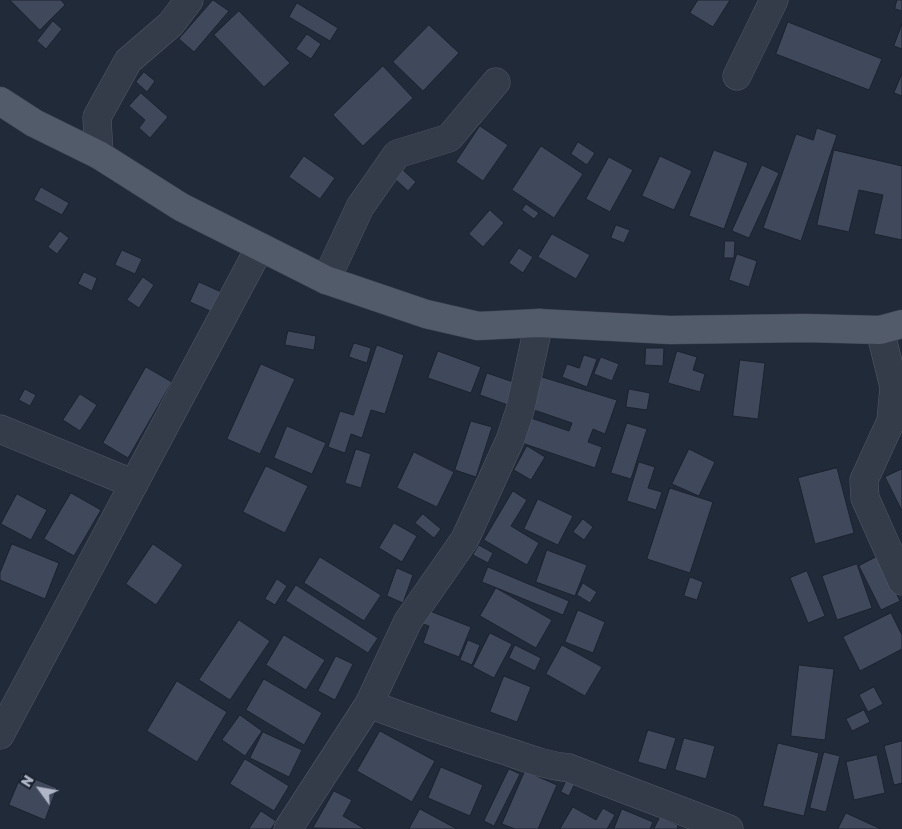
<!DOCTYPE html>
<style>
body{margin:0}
#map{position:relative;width:902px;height:829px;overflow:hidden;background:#212a39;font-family:"Golos Text",sans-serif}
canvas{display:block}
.north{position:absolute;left:15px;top:764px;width:50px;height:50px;-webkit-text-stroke:4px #1a212e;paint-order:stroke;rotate:302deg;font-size:14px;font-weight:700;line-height:20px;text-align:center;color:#afb6c6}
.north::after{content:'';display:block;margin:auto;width:18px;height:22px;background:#afb6c6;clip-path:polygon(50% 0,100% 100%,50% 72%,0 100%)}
</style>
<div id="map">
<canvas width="902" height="829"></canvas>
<div class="north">N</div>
</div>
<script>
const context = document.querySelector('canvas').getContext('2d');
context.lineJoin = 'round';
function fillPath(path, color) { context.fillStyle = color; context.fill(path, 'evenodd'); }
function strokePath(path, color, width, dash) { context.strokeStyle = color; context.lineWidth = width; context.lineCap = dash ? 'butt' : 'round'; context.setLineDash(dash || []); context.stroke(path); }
const building = new Path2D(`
 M10 0H61L65 5 40 30Z
 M213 0 229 11 194 52 179 39Z
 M698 0H730L713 27 690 13Z
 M897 0H902V11L895 9Z
 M297 3 338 28 330 41 289 17Z
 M239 11 290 63 264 87 214 35Z
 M53 21 62 29 46 49 37 41Z
 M788 22 882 59 869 90 776 54Z
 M902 24V49L894 46Z
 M429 25 459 53 423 91 393 62Z
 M307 34 321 44 311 59 296 49Z
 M383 66 413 98 363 146 333 115Z
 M144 72 155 81 147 92 136 82Z
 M902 74V96L894 93Z
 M141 93 168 117 150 138 139 128 145 120 129 106Z
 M480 126 508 145 483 181 456 162Z
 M817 128 837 135 801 241 763 228 796 134 813 140Z
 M578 142 595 153 587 165 571 154Z
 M541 146 583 174 554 218 512 190Z
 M714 150 748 163 724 229 689 216Z
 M834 150 902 166V240L874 234 883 195 859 190 849 232 817 225Z
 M304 156 335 178 320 199 289 177Z
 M660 156 692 171 674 210 642 196Z
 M609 157 633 170 610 212 586 199Z
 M762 165 779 173 749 238 732 231Z
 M403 170 416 182 408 191 395 179Z
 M41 187 69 203 62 215 34 200Z
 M526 204 539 213 534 219 522 210Z
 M490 210 504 223 483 247 469 234Z
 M616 225 630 230 624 243 611 238Z
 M60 231 69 238 57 254 48 247Z
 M552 234 590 255 576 279 538 257Z
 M725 241H735L734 258H724Z
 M519 248 533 257 523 273 509 263Z
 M122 250 142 259 135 274 115 265Z
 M737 254 757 261 749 287 729 280Z
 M84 272 97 278 92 291 78 284Z
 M143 277 154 285 139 308 127 300Z
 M199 282 228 295 219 315 190 302Z
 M288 331 316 336 314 350 285 345Z
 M354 343 371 348 367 363 349 357Z
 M377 345 404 355 385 414 371 410 362 438 351 434 345 453 328 447 340 411 353 415Z
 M646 348H664L663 366 645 365Z
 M438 351 481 367 471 393 428 378Z
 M677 351 697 357 693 370 705 374 700 392 668 383Z
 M584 355 597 359 587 387 562 377 567 364 579 368Z
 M601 357 619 364 612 381 594 374Z
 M740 360 765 363 758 419 733 416Z
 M261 364 295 379 260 454 227 439Z
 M146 367 172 382 128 458 103 443Z
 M487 373 516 383 508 405 480 395Z
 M542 377 617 400 605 434 593 429 588 442 602 447 595 468 519 442 528 417 569 431 572 423 531 409Z
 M25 389 36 395 30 406 19 400Z
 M629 389 650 393 647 410 626 407Z
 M80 394 97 405 80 431 63 420Z
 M471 421 492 427 476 477 455 470Z
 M627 423 647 429 631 479 611 473Z
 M287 426 326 443 312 474 274 458Z
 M527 446 545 457 531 480 514 470Z
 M356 449 371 454 361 488 345 483Z
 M689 449 715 462 699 496 672 484Z
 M414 452 454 472 437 507 397 488Z
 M639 462 655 467 648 488 662 492 656 510 627 501Z
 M266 466 308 486 285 533 243 512Z
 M837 468 854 533 815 544 798 478Z
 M902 469V511L885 477Z
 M670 488 713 502 690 573 647 559Z
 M513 491 527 500 511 526 539 543 527 565 484 540Z
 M71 493 101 510 74 556 44 539Z
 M17 494 47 510 31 540 1 524Z
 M538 499 573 516 558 545 524 529Z
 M423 514 441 529 434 538 415 523Z
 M583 519 593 527 584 540 573 532Z
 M394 523 417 536 402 562 379 548Z
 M12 544 59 563 45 599 0 580V573Z
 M153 544 183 565 156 605 126 584Z
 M479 545 493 553 488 563 473 555Z
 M547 550 587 565 575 596 536 582Z
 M878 556 900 601 881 610 859 566Z
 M320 557 381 595 364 621 304 583Z
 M857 564 872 608 837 620 822 576Z
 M488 567 569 601 563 615 482 582Z
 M397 568 413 575 403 603 387 596Z
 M807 571 825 616 808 623 790 578Z
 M690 577 703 582 697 600 684 596Z
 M277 579 287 586 275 605 265 599Z
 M583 583 597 592 590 603 577 595Z
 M296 585 378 638 368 653 286 601Z
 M496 588 552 620 536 648 480 616Z
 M422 608 471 627 459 657 423 643 429 626 417 622Z
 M578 610 605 622 593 653 565 642Z
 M891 613 902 635V649L860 671 843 637Z
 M239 620 270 641 230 700 199 680Z
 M490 633 512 644 494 678 473 667Z
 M284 635 325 660 306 690 266 665Z
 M468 640 480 645 472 665 460 660Z
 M515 645 541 658 535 671 509 658Z
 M562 645 602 667 585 696 546 674Z
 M336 656 353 664 335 700 318 691Z
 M799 665 834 669 825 740 791 736Z
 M504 676 531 687 517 722 490 712Z
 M264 679 322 713 304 745 246 710Z
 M177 681 227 712 197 762 147 731Z
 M874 687 883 704 868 712 859 695Z
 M864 710 870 722 852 731 846 719Z
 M240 715 262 731 245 756 222 740Z
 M648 730 676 738 666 770 638 762Z
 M380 731 435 761 412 802 357 771Z
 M263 732 302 750 289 777 250 758Z
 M684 738 715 746 706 779 675 770Z
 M902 741V783L894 785 884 746Z
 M778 743 819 753 804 816 763 806Z
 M824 752 840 756 826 812 810 808Z
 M877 755 885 793 854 800 846 762Z
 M245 759 289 786 274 811 230 784Z
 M441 767 483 785 470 816 428 798Z
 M509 769 520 774 494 826 484 821Z
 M525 771 557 785 538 829H515L502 824Z
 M22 774 57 788 45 820 9 805Z
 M567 779 575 783 569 796 561 792Z
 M334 791 352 800 343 816 365 829 313 828Z
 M573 807 596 820 603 808 615 815 607 829H560Z
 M420 809 457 829H409Z
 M622 809 653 822 650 829H614Z
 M261 811 276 821 271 829H249Z
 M846 813 881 829H838Z
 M660 817 678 825 677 829H654Z`);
fillPath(building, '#40495b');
strokePath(building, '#1c2330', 1);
const minor = new Path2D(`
 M737 76 774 0
 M99 155 97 117 128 61 171 24 189 0
 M326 280 360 207 397 154 449 138 496 82
 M880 330 894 387 891 421 864 480 865 498 902 581
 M0 429 134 484
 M369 704C414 721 458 736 503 750 527 758 543 765 569 768L729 829
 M0 735 260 247
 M288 829 369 704 408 621 465 539 510 440 520 410 539 323`);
const major = new Path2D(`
 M0 101 34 123 99 155 181 207 326 280 426 314 478 326 539 323 670 330 805 328 880 330 902 324`);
strokePath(minor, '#525967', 29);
strokePath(major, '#3e4553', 29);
strokePath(minor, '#353c49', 28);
strokePath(major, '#525b69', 28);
</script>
